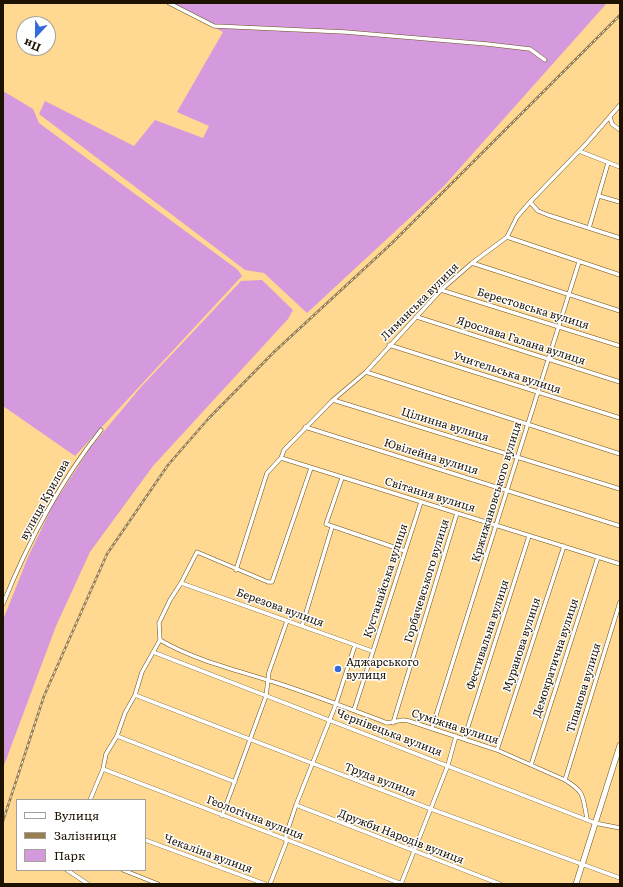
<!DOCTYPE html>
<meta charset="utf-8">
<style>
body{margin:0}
#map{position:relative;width:623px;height:887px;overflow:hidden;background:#ffd892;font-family:Literata,serif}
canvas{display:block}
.frame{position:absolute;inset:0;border:4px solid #1d1200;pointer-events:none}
.legend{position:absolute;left:16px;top:799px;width:130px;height:72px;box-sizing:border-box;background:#fff;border:1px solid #a5a099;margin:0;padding:5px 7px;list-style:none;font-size:12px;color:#1d1200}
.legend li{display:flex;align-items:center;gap:8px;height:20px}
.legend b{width:20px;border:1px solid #a5a099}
.north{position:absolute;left:16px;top:16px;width:40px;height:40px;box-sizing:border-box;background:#fff;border:1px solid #a5a099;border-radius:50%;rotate:202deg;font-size:11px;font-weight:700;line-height:16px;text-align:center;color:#1d1200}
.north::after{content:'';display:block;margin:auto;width:14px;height:18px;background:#326bda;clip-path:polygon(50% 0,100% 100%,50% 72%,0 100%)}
</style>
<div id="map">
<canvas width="623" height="887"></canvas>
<div class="frame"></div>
<ul class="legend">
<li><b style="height:5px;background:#fff"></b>Вулиця</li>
<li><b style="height:5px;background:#977d4f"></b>Залізниця</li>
<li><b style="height:11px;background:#d49add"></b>Парк</li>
</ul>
<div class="north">Пн</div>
</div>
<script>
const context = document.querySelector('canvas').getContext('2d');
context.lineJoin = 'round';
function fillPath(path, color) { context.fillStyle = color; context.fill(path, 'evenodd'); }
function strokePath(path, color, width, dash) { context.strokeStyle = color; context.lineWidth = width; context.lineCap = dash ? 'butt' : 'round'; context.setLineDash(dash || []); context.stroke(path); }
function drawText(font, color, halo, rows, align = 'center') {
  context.font = font + ' Literata,serif'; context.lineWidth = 3; context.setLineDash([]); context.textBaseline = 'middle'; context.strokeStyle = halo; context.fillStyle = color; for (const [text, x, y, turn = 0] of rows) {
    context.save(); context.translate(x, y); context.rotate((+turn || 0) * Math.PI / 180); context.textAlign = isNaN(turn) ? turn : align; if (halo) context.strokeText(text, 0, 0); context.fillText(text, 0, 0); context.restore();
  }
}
fillPath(new Path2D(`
 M170 3H607L443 187 307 313 264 273 245 270 39 114 45 101 134 146 155 120 203 138 209 126 177 112 223 32Z
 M3 91 33 109 39 123 238 270 242 276 75 456 3 406Z
 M262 280 293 310 288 319 153 466 90 552 56 626 3 768V620L28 557 53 505 90 448 141 387 241 281Z`), '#d49add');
const minor = new Path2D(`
 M169 3 214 26 345 32 487 44 530 49 545 60
 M610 117 612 124 620 130
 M579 151 620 167
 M599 196 620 202
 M530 202 538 211 548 215 620 238
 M589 228 608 163
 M507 237 620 275
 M472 263 620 311
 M441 290 620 346
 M417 317 620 382
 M389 345 620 418
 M366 372 620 454
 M333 400 620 489
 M305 427 620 526
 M281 458 620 564
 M342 478 326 524 405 551
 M236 570 267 473 281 458 284 450 333 400 366 372 441 290 472 263 507 237 517 217 530 202 586 144 620 105
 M181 583 372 651
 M3 604C28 542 59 483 101 430
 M302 626 332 527
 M160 640C196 661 237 670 277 683 314 695 350 709 387 723L403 720 409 721 497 750 565 780C586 793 582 796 587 818
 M153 652 595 823 620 828
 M135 695 431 809 620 878
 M354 710 421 502
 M393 723 457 513
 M432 728 579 262
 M117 736 235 782
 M464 739 529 536
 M497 750 564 546
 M531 765 598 557
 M103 769 402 884
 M565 780 620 602
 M90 800 103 769 106 754 117 736 125 713 135 695 142 672 160 640 159 623 170 600 181 583 197 552 268 582H272L311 468
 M296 805 500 884
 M222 816 266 696 269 672 287 621
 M145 840 265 884
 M67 870 88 884
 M123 870 158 884
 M270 884 286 843V835L296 805 336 704 355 645
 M401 884 448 765 456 736`);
const secondary = new Path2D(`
 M576 884 620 745`);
strokePath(minor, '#6c521c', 4.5);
strokePath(secondary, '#6c521c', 6);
strokePath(minor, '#fff', 3.5);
strokePath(secondary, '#fff', 5);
const rail = new Path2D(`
 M3 821 44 696 107 554 168 465 209 418 274 352 391 244 620 15`);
strokePath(rail, '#977d4f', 2.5);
strokePath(rail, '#fff', 1, [3]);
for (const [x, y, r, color] of [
 [338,669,4,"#326bda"]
]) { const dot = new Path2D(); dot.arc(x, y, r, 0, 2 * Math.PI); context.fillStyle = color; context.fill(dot); strokePath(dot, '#fff', 1.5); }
drawText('11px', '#1d1200', '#fff', [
 ["Лиманська вулиця",420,302,-45],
 ["Берестовська вулиця",533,309,17],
 ["Ярослава Галана вулиця",521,341,18],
 ["Учительська вулиця",507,373,18],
 ["Цілинна вулиця",445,425,17],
 ["Ювілейна вулиця",431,457,17],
 ["Кржижановського вулиця",497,492,-73],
 ["Світання вулиця",430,495,17],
 ["вулиця Крилова",45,500,-61],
 ["Кустанайська вулиця",386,581,-72],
 ["Горбачевського вулиця",427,581,-73],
 ["Березова вулиця",280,608,20],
 ["Фестивальна вулиця",488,635,-72],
 ["Муранова вулиця",522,645,-72],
 ["Демократична вулиця",556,658,-72],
 ["Тіпанова вулиця",584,688,-73],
 ["Суміжна вулиця",455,727,18],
 ["Чернівецька вулиця",389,733,21],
 ["Труда вулиця",380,780,21],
 ["Геологічна вулиця",255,818,21],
 ["Дружби Народів вулиця",401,837,21],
 ["Чекаліна вулиця",208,854,20]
]);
drawText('11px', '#1d1200', '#fff', [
 ["Аджарського",346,663],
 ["вулиця",346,676]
], 'left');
</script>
